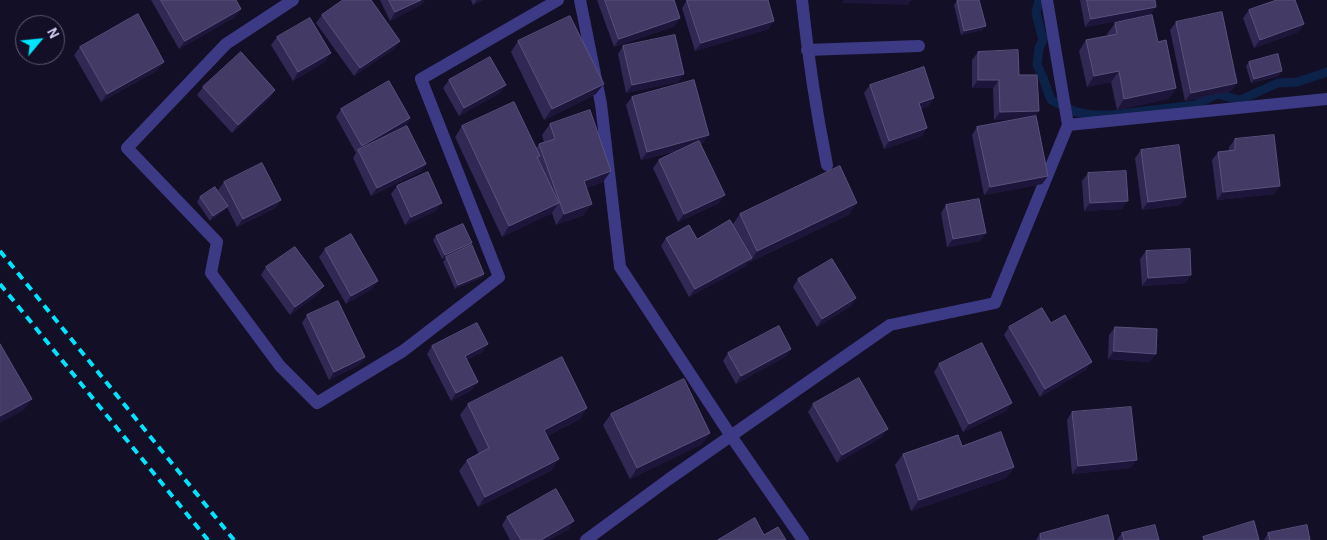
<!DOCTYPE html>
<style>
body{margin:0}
#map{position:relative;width:1327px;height:540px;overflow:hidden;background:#130f26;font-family:"Alegreya Sans",sans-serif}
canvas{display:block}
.north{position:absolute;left:15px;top:15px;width:50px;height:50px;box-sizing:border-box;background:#130f26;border:1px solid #625e7d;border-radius:50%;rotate:62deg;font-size:14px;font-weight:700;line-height:20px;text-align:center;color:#d9d4ff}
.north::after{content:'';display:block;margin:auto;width:18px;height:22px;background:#00e5ff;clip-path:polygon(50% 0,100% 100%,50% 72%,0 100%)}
</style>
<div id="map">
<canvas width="1327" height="540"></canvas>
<div class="north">N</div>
</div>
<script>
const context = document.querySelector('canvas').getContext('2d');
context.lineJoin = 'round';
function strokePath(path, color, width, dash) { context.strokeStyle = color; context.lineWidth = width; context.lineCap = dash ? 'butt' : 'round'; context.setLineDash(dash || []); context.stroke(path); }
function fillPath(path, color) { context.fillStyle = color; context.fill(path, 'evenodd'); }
strokePath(new Path2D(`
 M1039 0 1036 13 1043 40 1039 48 1037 65 1042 75 1051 100 1076 112 1092 115H1112L1195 105 1217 94 1240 100 1278 83 1297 82 1327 72`), '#0c2248', 9);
strokePath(new Path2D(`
 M293 0 226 44 127 148 217 242 211 273 280 366 317 403 403 351 499 277 421 79 558 0
 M580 0 601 104 620 267 731 436 803 540
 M802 0C808 56 816 110 827 165
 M1047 0 1068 125
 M807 50 919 46
 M586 540 669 479 890 325 995 303 1068 125 1327 99`), '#3d3a85', 12);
strokePath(new Path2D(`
 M0 251 234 540
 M0 284 208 540`), '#00e5ff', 4, [8, 6]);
fillPath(new Path2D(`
 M151 0H236L241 9 235 17 179 49Z
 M380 0H425L421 5 390 21Z
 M471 0H483L473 5Z
 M597 0H674L675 26 614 47Z
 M687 0 769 29 695 51 682 8Z
 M1080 0H1155L1156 7 1150 15 1085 27Z
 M957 1 983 30 961 35 954 5Z
 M1249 10 1304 24 1298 32 1254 48 1243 18Z
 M322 15 400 41 394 49 354 76 316 23Z
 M1176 22 1237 83 1231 91 1185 101 1170 30Z
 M1115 23 1158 42 1176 88 1168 99 1117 110 1111 82 1087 87 1079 51 1086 40 1108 36 1107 34Z
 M277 37 326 61 293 81 271 45Z
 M518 41 596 94 544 120 511 52Z
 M623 46 684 74 678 82 626 93 618 54Z
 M80 47 158 70 101 102 74 55Z
 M978 52 1019 75 1039 111 1035 116 1048 176 1042 184 984 195 972 135 977 127 1017 119 994 120 993 88H972V60Z
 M1249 62 1279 76 1251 83 1246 66Z
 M449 80 500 93 459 116 443 88Z
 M870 85 934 98 928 106 921 109 922 136 884 149 864 93Z
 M203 87 275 90 269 99 232 133 197 95Z
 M632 97 703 143 701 144 719 203 678 222 653 168 659 160 680 150 641 160 626 105Z
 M341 109 410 118 405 127 392 134 426 164 420 172 371 196 353 158 356 153 336 117Z
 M550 124 603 182 586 188 584 215 556 225 552 213 502 237 455 137 462 126 536 148 539 144 544 142 542 135Z
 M1235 139 1274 194 1217 200 1212 160 1218 152 1229 151V147Z
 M1141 150 1186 197 1180 205 1142 210 1135 158Z
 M1088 173 1122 209 1084 211 1082 181Z
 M224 182 281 200 275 208 237 227 227 207 225 210 210 221 197 202 200 197 221 196 218 190Z
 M397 186 436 211 405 225 391 194Z
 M946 205 986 233 980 241 947 247 941 213Z
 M740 214H850L750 262 749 261 746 266 689 297 661 246 666 238 697 239 733 224Z
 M436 236 470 246 484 274 481 278 455 289 443 262 446 258 442 259 433 240Z
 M325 249 372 289 346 304 319 257Z
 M1146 251 1186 283 1142 286 1140 259Z
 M266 267 324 286 318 294 290 315 261 275Z
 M798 279 856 298 851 306 817 327 793 287Z
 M307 315 365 357 359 365 329 380 302 323Z
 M1051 323 1086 370 1040 397 1004 335 1009 327Z
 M1115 327 1150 362 1108 359 1109 335Z
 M488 344 482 352 467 360 472 390 451 401 427 354 432 346Z
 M791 349 785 357 736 384 723 361 728 353Z
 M939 364 1006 411 963 432 934 372Z
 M468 404 587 408 580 419 547 436 552 470 478 507 459 471 467 460 479 454 460 415Z
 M813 404 882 437 837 463 808 412Z
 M1072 412 1131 468 1072 474 1067 420Z
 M611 414 710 433 702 444 630 479 603 425Z
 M962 446 1014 467 1006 478 911 511 895 465 903 454Z
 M507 517 569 529 549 540H510L502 525Z
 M1122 533 1159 540H1117Z
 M1268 533 1310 540H1264Z
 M1040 534 1114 540H1036Z`), '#312854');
fillPath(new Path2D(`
 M421 0H425L421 5 390 21 395 12Z
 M477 0H483L473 5Z
 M844 0H912L908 5 842 3Z
 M1156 7 1150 15 1085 27 1091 19Z
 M241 9 235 17 179 49 185 41Z
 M680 18 675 26 614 47 619 39Z
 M774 21 769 29 695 51 701 43Z
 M1304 24 1298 32 1254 48 1260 40Z
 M986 26 983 30 961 35 964 31Z
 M400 41 394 49 354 76 360 68Z
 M331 53 326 61 293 81 298 72Z
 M164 62 158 70 101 102 107 94Z
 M1119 71 1111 82 1087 87 1094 76Z
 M1282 71 1279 76 1251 83 1254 79Z
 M684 74 678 82 626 93 632 85Z
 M978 80H999L993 88H972Z
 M1237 83 1231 91 1185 101 1191 93Z
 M604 84 596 94 544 120 552 109Z
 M506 85 500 93 459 116 464 108Z
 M1176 88 1168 99 1117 110 1124 99Z
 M275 90 269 99 232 133 238 125Z
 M934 98 928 106 914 111 919 103Z
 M1039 111 1033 119 994 120 1000 112Z
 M410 118 405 127 359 152V151L362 146Z
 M927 128 922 136 884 149 889 141Z
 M709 135 703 143 641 160 647 152Z
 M426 164 420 172 371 196 377 188Z
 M611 171 603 182 576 191 584 181Z
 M1048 176 1042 184 984 195 990 187Z
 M1280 186 1274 194 1217 200 1223 192Z
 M725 195 719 203 678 222 684 214Z
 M1186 197 1180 205 1142 210 1148 202Z
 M281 200 275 208 237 227 243 219Z
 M1128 201 1122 209 1084 211 1090 203Z
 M442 203 436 211 405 225 411 217Z
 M559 203 551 214 502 237 509 226Z
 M857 203 850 214 750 262 757 251Z
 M592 204 584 215 556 225 564 214Z
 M228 206 225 210 210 221 213 216Z
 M986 233 980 241 947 247 953 239Z
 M472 243 469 247 442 259 445 255Z
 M752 258 746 266 689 297 695 289Z
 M484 274 481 278 455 289 458 285Z
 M1191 275 1186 283 1142 286 1148 278Z
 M378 281 372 289 346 304 351 296Z
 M324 286 318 294 290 315 295 307Z
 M856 298 851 306 817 327 822 319Z
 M488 344 482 352 459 364 465 356Z
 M791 349 785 357 736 384 741 376Z
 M1114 351 1156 354 1150 362 1108 359Z
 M365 357 359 365 329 380 334 372Z
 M1092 362 1086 370 1040 397 1045 389Z
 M478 382 472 390 451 401 456 393Z
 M32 399 24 410 0 423V416Z
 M1012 403 1006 411 963 432 969 424Z
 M587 408 580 419 537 441 544 430Z
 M888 429 882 437 837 463 842 455Z
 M710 433 702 444 630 479 637 468Z
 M559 459 552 470 478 507 485 497Z
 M1137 460 1131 468 1072 474 1078 466Z
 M1014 467 1006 478 911 511 919 500Z
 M574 521 569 529 549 540H541Z`), '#1d163a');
const building = new Path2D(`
 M161 0H236L241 9 185 41Z
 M343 0H371L400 41 360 68 322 15Z
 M389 0H421L395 12Z
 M605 0H674L680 18 619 39Z
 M687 0H768L774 21 701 43Z
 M960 0H979L986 26 964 31 957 1Z
 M1087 0H1155L1156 7 1091 19Z
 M1277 0H1295L1304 24 1260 40 1249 10Z
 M1222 12 1237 83 1191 93 1176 22Z
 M138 14 164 62 107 94 80 47Z
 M1152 15 1158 42 1166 40 1176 88 1124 99 1119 71 1094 76 1086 40 1117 34 1115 23Z
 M570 16 604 84 552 109 518 41Z
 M310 18 331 53 298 72 277 37Z
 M675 35 684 74 632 85 623 46Z
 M1018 50 1019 75H1037L1039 111 1000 112 999 80H978V52Z
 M241 52 275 90 238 125 203 87Z
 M1278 54 1282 71 1254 79 1249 62Z
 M490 57 506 85 464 108 449 80Z
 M924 67 934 98 919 103 927 128 889 141 870 85Z
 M694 80 709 135 647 152 632 97Z
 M389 81 410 118 362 146 341 109Z
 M514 102 540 156 537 157 559 203 509 226 462 126Z
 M590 110 611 171 584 181 592 204 564 214 539 144 555 139 550 124Z
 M1036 116 1048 176 990 187 977 127Z
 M407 126 426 164 377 188 358 150Z
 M1274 135 1280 186 1223 192 1218 152 1235 150V139Z
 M699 141 725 195 684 214 659 160Z
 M1179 145 1186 197 1148 202 1141 150Z
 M262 163 281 200 243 219 224 182Z
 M840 166 857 203 757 251 740 214Z
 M1126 171 1128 201 1090 203 1088 173Z
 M428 172 442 203 411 217 397 186Z
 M215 187 228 206 213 216 200 197Z
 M979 199 986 233 953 239 946 205Z
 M730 220 752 258 695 289 666 238 689 225 697 239Z
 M463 224 472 243 445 255 436 236Z
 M351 234 378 281 351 296 325 249Z
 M472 245 484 274 458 285 446 257Z
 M295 247 324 286 295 307 266 267Z
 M1190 249 1191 275 1148 278 1146 251Z
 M832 259 856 298 822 319 798 279Z
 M338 301 365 357 334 372 307 315Z
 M1042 308 1051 323 1065 315 1092 362 1045 389 1009 327Z
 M477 323 488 344 465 356 478 382 456 393 432 346Z
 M779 326 791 349 741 376 728 353Z
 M1115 327 1157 329 1156 354 1114 351Z
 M982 343 1012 403 969 424 939 364Z
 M0 344 32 399 0 416Z
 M562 357 587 408 544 430 559 459 485 497 467 460 489 448 468 404Z
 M859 378 888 429 842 455 813 404Z
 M684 379 710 433 637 468 611 414Z
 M1131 407 1137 460 1078 466 1072 412Z
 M1001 432 1014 467 919 500 903 454 958 435 962 446Z
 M556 489 574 521 541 540H521L507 517Z
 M1108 515 1114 540H1041L1040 534Z
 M755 518 764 535 778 527 786 540H718Z
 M1254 521 1259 540H1204L1203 537Z
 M1155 525 1159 540H1124L1122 533Z
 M1307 525 1310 540H1270L1268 533Z`);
fillPath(building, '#433a66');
strokePath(building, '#5a527e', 1);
</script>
